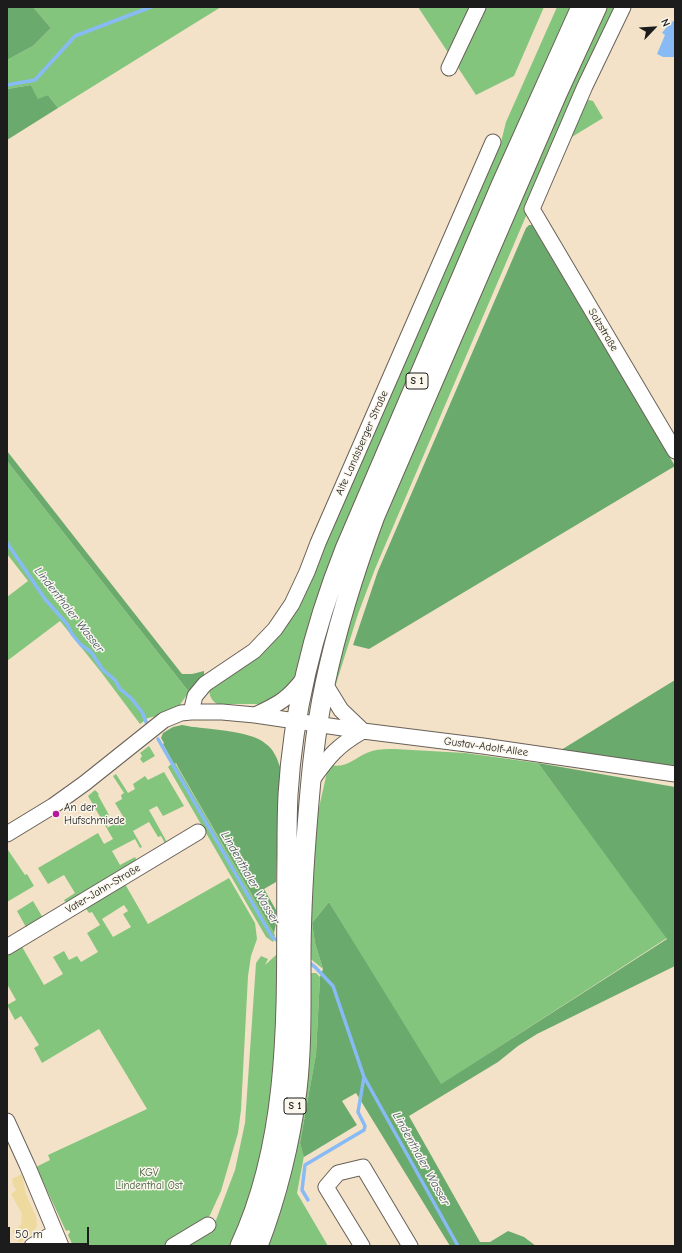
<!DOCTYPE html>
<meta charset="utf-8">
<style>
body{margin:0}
#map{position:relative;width:682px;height:1253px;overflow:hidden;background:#f4e2c8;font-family:"Comic Neue",sans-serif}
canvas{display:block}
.frame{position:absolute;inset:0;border:8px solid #1c1c1c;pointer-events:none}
.north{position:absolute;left:634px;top:8px;width:40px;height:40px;-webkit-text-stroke:3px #fbf7ec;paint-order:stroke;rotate:65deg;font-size:11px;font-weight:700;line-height:16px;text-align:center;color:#1c1c1c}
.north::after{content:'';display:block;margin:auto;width:14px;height:18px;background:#1c1c1c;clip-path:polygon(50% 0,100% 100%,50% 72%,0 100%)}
.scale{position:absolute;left:8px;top:1227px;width:81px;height:18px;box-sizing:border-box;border:2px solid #1c1c1c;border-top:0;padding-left:5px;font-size:12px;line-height:14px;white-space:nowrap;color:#1c1c1c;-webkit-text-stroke:3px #fbf7ec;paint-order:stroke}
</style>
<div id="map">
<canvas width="682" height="1253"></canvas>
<div class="frame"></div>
<div class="north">N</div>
<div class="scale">50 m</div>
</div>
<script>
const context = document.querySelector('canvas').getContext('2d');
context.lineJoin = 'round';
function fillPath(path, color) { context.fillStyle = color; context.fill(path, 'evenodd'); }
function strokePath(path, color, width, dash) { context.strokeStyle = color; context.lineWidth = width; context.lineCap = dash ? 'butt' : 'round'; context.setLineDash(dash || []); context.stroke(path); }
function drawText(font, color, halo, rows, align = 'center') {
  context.font = font + ' "Comic Neue",sans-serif'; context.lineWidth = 3; context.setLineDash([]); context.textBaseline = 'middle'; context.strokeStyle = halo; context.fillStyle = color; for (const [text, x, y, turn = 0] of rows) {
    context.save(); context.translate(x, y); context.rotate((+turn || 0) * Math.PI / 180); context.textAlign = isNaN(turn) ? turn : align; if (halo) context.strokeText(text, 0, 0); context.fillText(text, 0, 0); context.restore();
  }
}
fillPath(new Path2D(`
 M33 7H221L58 108 48 95 38 100 31 85 7 89V60L33 46 51 28Z
 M418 7H544L514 76 476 95Z
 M557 7H574L320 592 306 633 293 682 288 691 267 704H217C211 700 210 697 209 689L243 663 270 645 275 636 500 146 506 122Z
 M603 7H620L535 195 375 569 358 614 336 684 334 683V677L368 552Z
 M589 100 593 101 603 118 567 140 584 102Z
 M7 461 189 692 179 706 157 716 148 718 140 724 101 672 60 621 7 661V597L28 581 7 554Z
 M149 746 155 756 143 763 140 759 142 756 140 753Z
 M395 749 465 753 538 763 667 938 440 1085 329 902 312 923 315 943 323 969 307 956 314 830 327 772 331 765C348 769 357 755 372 751 379 749 388 749 395 749Z
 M175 763 274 933 275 935 273 942 266 937 168 767 170 765Z
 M164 772 184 806 163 816 157 806 149 810 168 844 166 845 161 836 158 837 149 822 133 831 142 847 140 848 135 839 112 851 120 865 135 857 137 861 67 904 64 900 75 893 64 875 48 884 38 868 98 833 104 844 113 839 88 796 95 790 99 794 98 795 109 815 105 818 108 824 107 828 124 818 115 803 122 799 121 795 124 793 113 776 116 774 128 793 135 789 133 784 145 776 148 780Z
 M8 850 25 875 27 874 34 886 7 902Z
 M229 878 255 923 257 939 251 956 248 976 241 1110 238 1133 221 1191 210 1215 206 1220 164 1246H73L68 1235 70 1232 69 1230 66 1231 36 1167 50 1160 48 1155 147 1109 99 1029 42 1063 34 1048 39 1045 21 1016 15 1020 7 1005 16 1000 7 984V954L21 945 44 985 63 974 53 957 64 951 69 960 77 956 81 962 98 952 87 933 100 925 92 912 89 913 84 906 125 884 148 924ZM124 905 128 911 123 914 131 927 113 937 102 919Z
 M33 901 43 918 27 929 17 911Z
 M277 943 281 946 280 997 267 1139 234 1246H183L206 1230 216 1220 235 1170 245 1123 256 963 261 956 268 959 265 965 276 955Z
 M308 973H316L320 977 316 1054 300 1143 304 1156 297 1193 328 1246H266Z`), '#84c57e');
fillPath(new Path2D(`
 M7 7H33L51 28 33 46 7 60Z
 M31 85 38 99 48 95 58 108 7 140V89Z
 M529 225H532L675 466 369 649 353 645 378 571 526 228Z
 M7 451 182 674H192L204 671V679L189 692 7 461Z
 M675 680V767L561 750Z
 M182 725C204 730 249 729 266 744 274 750 277 758 280 767L276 882 264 889 276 910V924L274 933 179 769 176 763 174 764 163 744 164 743 161 738 163 733 173 727Z
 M538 763 675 787V966L537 1034 518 1046 498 1062 409 1116 480 1242H490L508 1231 524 1237 536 1246H450L356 1093 342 1101 357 1125 304 1157 300 1143 316 1054 320 977 323 969 315 943 312 923 329 902 441 1084 667 939Z`), '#6baa6d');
fillPath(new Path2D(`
 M22 1174 26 1194 36 1217 37 1226 33 1233 19 1243 12 1231 21 1225 22 1214 11 1194 16 1190 13 1185 12 1179Z`), '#eeda9e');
fillPath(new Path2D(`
 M675 20V57H663L657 54 665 35 662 33 669 24Z`), '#88bbf5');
strokePath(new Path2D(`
 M7 85 35 80 75 36 151 7
 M7 543 45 599 67 624 72 634 81 645 91 652 103 670 115 680 120 689 131 698 142 712 147 724
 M158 739 272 937 281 943
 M307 961 315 967 333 986 364 1077 458 1246
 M308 1200 302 1190 305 1165 364 1130 365 1126 358 1112 364 1077`), '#88bbf5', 3.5);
const minor = new Path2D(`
 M623 7 585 86 532 209 675 451
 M449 68 478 7
 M325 684 341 710 363 731
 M191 712 195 696 205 684 254 651 275 629 292 604 307 572 318 543 493 142
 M255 715C279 704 288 699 304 678
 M312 780C329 756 337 746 363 731
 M7 834 53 806 85 783 164 720 181 713 191 712H222L255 715 363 731 483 746 675 774
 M7 947 198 832
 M7 1121 28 1167 61 1246
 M32 1246 54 1233
 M173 1246 208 1225
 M362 1246 326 1187 338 1173 363 1167 410 1246`);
const major = new Path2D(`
 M240 1246C296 1126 285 985 287 856 287 836 287 815 288 795 293 711 314 627 345 549L501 185 581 7
 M258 1246C277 1196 290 1144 297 1090 302 1047 301 1003 301 960 301 920 303 880 306 840 310 788 314 735 325 684 337 627 355 570 375 516L557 94 597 7`);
strokePath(minor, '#686158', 17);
strokePath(major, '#686158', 21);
strokePath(minor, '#fff', 15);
strokePath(major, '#fff', 19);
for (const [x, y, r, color] of [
 [56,814,4,"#b5179e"]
]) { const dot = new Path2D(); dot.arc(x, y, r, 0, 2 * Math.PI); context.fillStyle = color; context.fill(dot); strokePath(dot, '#fbf7ec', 1.5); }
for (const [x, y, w] of [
 [417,381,22],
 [295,1106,22]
]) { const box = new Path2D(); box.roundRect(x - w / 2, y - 8, w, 16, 3); context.fillStyle = '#fbf7ec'; context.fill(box); strokePath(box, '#1c1c1c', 1); }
drawText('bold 10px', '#1c1c1c', null, [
 ["S 1",417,381],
 ["S 1",295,1106]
]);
drawText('11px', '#1c1c1c', '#fbf7ec', [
 ["Salzstraße",603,330,59],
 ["Alte Landsberger Straße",362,443,-66],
 ["Gustav-Adolf-Allee",486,747,8],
 ["Vater-Jahn-Straße",103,889,-31]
]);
drawText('11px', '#1c1c1c', '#fbf7ec', [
 ["An der",64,808],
 ["Hufschmiede",64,821]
], 'left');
drawText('11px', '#466043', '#fbf7ec', [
 ["KGV",149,1173],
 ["Lindenthal Ost",149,1186]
]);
drawText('italic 12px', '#425468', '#fbf7ec', [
 ["Lindenthaler Wasser",69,610,52],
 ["Lindenthaler Wasser",250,878,60],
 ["Lindenthaler Wasser",421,1159,61]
]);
</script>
